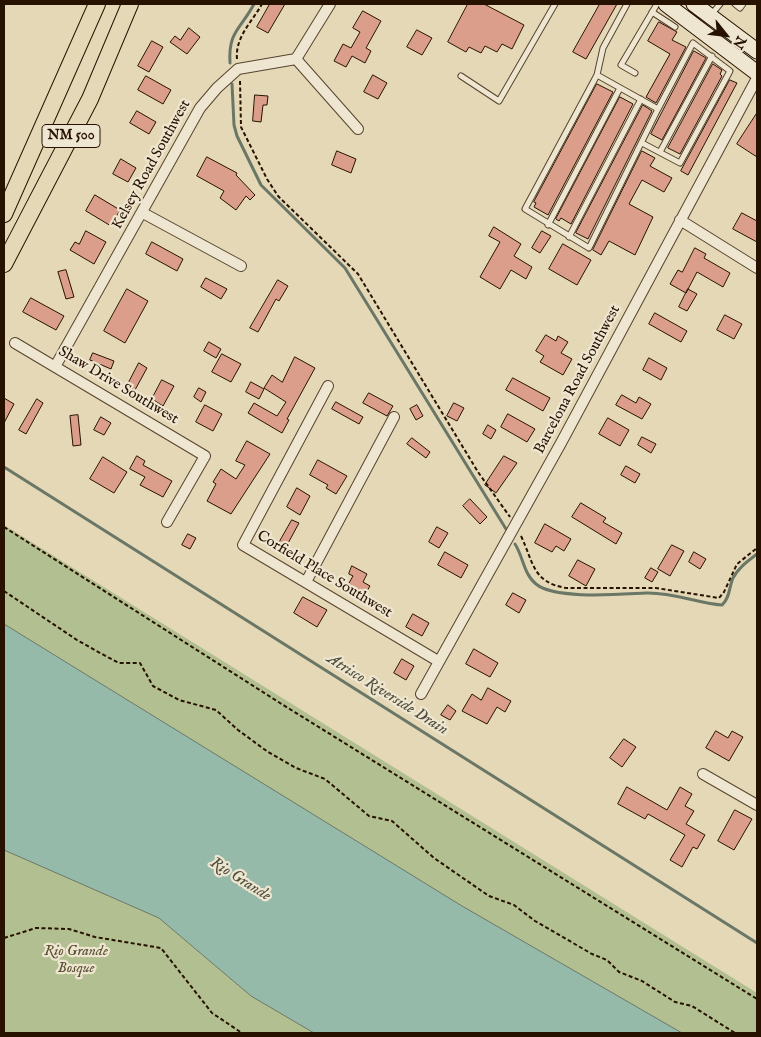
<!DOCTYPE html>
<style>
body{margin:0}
#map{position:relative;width:761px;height:1037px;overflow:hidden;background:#e5d8b7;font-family:"IM FELL English",serif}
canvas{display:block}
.frame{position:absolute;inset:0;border:5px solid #271200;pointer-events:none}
.north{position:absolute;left:701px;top:10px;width:50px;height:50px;-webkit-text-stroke:4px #eee6d0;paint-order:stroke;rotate:119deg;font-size:14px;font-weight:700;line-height:20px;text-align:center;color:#271200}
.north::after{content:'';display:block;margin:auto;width:18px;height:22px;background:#271200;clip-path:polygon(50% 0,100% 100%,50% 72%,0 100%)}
</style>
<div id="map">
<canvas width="761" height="1037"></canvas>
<div class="frame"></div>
<div class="north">N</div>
</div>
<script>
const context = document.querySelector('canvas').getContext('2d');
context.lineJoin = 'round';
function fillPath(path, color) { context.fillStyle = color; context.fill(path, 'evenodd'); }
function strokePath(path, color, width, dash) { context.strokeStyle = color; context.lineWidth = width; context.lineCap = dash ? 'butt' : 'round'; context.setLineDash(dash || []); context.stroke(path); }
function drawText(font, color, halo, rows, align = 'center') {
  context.font = font + ' "IM FELL English",serif'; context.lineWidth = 4.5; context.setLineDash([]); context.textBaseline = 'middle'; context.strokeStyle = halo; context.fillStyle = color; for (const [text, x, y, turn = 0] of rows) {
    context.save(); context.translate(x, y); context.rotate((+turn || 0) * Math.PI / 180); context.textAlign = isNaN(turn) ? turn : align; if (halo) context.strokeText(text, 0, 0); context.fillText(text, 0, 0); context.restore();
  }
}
fillPath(new Path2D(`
 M4 525 757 993V1033H682L462 906 4 624Z
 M4 850 159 918 251 996 314 1033H4Z`), '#b2bf90');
const water = new Path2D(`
 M4 624 462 906 682 1033H314L251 996 159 918 4 850Z`);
fillPath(water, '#96baaa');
strokePath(water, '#6a7766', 1);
strokePath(new Path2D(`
 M230 63C228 31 241 29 254 4
 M232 84 234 125 237 136 261 185 345 268 506 529
 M4 467 757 943
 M515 544C523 556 524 575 536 584 555 600 622 594 646 593 672 592 697 603 722 605 730 598 729 587 733 578 739 567 748 561 757 554`), '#6a7766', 3);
const building = new Path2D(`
 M270 4H285L268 33 257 27Z
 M468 4H484L524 25 512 49 502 44 497 52 485 46 481 53 469 47 466 52 448 42Z
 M600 4H617L586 59 573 52Z
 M363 11 381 21 366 48 371 51 365 63 352 56 346 67 334 61 343 44 351 48 360 32 353 28Z
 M659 22 677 32 672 40 686 47 656 103 646 97 670 54 648 41Z
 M189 28 200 37 187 54 170 42 175 36 180 40Z
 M417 30 432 38 422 55 407 47Z
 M152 41 163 47 149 72 138 66Z
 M694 51 706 58 662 140 651 134Z
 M713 64 722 70 720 74 722 76 680 154 668 148Z
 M373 75 387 83 378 99 364 92Z
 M146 76 171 90 163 104 138 90Z
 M730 80 737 83 688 175 681 171Z
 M597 84 613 92 548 215 534 207 536 203 534 202Z
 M255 95 268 96 267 105H263L261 122 253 121Z
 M620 97 633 104 571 224 561 218 559 221 556 219Z
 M643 105 652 111 588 239 576 233Z
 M137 111 156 122 149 134 130 123Z
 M757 113V157L737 144Z
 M337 151 356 159 351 173 332 165Z
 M642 151 655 158 650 166 672 178 664 192 642 180 629 204 653 217 635 255 609 241 601 255 593 250Z
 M207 157 237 173 236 175 255 195 250 200 246 196 236 210 220 198 224 191 197 176Z
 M121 159 136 168 128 182 113 174Z
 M95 195 120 210 111 226 86 211Z
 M742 213 757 221V242L733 229Z
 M494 227 521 244 514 256 532 267 526 279 511 270 500 289 480 277 500 242 489 236Z
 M86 231 106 242 94 264 70 250 75 242 79 244Z
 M542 231 551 236 540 253 532 248Z
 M152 242 183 259 177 271 146 254Z
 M563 244 591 260 577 285 549 269Z
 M695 248 706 254 704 258 730 273 723 287 697 272 686 293 670 284 678 270 682 272Z
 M66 270 74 297 66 299 58 272Z
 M206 278 227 289 221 299 201 287Z
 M278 280 288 286 279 301 276 299 258 332 250 328Z
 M127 289 148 301 125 343 104 331Z
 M688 289 697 294 687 311 679 307Z
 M31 298 64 316 56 330 23 312Z
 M655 313 687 331 681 342 649 324Z
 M725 315 742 324 734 339 717 330Z
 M546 335 556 341 558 336 568 342 561 353 572 359 563 375 540 362 544 356 536 351Z
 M209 342 221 349 216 358 204 351Z
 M93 353 114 361 111 369 90 360Z
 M222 354 241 364 231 382 212 372Z
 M295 357 315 368 287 419 289 420 282 433 248 413 254 403 277 416 286 402 264 388 272 375 282 382Z
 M649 358 667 368 661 380 643 370Z
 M139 363 147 368 135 390 127 386Z
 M513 378 550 398 543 411 506 390Z
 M162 380 174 386 163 406 152 399Z
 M251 382 264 389 259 399 246 392Z
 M199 388 206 392 201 402 194 397Z
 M369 393 393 406 387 416 363 403Z
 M622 395 636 403 639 397 651 404 642 419 616 405Z
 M4 398 14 404 4 423Z
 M37 399 43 403 26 434 19 430Z
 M336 402 363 417 359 424 332 409Z
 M454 403 464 408 457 421 447 416Z
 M205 405 222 414 213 431 196 422Z
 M417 405 423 416 416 420 410 409Z
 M508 414 535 429 527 442 501 427Z
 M78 415 81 445 73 446 70 416Z
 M101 417 111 423 104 435 94 430Z
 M608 418 629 430 620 446 599 434Z
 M488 425 496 430 491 439 483 434Z
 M642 437 656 444 651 453 638 445Z
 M412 438 430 452 426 458 407 444Z
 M247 441 270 454 231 514 207 501 216 484 213 482 221 469 236 479 245 465 236 461Z
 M137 456 145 461 143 465 172 481 163 497 140 485 145 477 130 469Z
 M504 456 517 463 496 493 485 485Z
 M103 457 127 472 114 493 90 479Z
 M318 460 347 476 336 494 326 488 328 485 310 475Z
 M626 466 640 474 635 483 621 475Z
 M297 488 310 496 300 515 287 507Z
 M470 499 487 517 480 524 463 506Z
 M581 503 606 518 603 522 622 533 616 544 572 517Z
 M292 520 299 523 286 547 279 543Z
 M545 524 571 539 564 551 556 546 552 552 535 543Z
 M437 527 448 533 439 548 429 542Z
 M188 534 196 538 190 549 182 545Z
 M672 545 684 551 670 576 658 569Z
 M445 552 468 565 461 578 438 565Z
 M694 552 706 559 700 569 689 562Z
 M578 560 595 569 586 586 569 576Z
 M352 566 367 574 363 582 370 586 362 599 345 590 353 576 349 574Z
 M651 568 658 572 652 582 645 578Z
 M513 593 526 600 519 613 506 605Z
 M303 597 327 610 317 627 294 613Z
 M413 614 429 623 422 636 406 627Z
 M474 649 498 663 490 677 466 664Z
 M402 659 414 666 406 680 394 673Z
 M488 688 511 701 505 712 497 707 487 724 462 711 472 694 481 700Z
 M448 705 456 711 450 720 441 715Z
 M716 731 728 738 732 731 743 737 729 761 706 748Z
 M624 739 636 747 622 767 610 758Z
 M627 787 667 810 680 787 692 794 685 806 694 811 686 824 705 835 697 849 693 847 682 867 670 860 685 835 648 814 645 819 618 804Z
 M735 810 752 819 734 850 718 841Z`);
fillPath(building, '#da9e8a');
strokePath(building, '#271200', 1);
const lane = new Path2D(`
 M735 4 740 8 743 4
 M652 12 675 27
 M711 15 720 4
 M635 73 621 65 657 4
 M597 75 658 109 589 248 525 209 597 75 603 48 627 4
 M461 76 499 101 555 4
 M642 143 680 163 730 71 693 43 658 109
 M660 152 712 56
 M548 225 620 88
 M569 237 641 99`);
const street = new Path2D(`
 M296 59 358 129
 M143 213 241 266
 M680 220 757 268
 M15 343 205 456 167 522
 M56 365 200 108 217 88 238 69 296 59 330 4
 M328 386 243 545 438 661
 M306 582 394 417
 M421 694 561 443 757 78
 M703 774 757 805`);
const secondary = new Path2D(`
 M666 4 757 73
 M694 4 757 51`);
const primary = new Path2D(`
 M4 214 97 4
 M4 264 90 99 130 4`);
strokePath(lane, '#56442e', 7);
strokePath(street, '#56442e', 12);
strokePath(secondary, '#271200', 17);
strokePath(primary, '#271200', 18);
strokePath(new Path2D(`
 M237 59C235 37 252 22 262 4
 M240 81 241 127 267 179 278 196 358 274 478 472 510 517
 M4 527 280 703 757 999
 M521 536C534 563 532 582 566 588H656L719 598 724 592 737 564 757 548
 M4 591 77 640 100 653 119 663H140L153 686 179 700 216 710 238 730 268 752 296 768 325 779 369 816 392 821 434 858 489 896 514 905 535 921 592 954 607 960 619 972 642 981 675 1002 692 1006 735 1033
 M4 938 36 928 69 929 95 937 161 948 212 1013 242 1033`), '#271200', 2, [4, 2.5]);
strokePath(lane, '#eee6d0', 5);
strokePath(street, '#eee6d0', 10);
strokePath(secondary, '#eee6d0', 15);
strokePath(primary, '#e5d8b7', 16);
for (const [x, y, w] of [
 [71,136,58]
]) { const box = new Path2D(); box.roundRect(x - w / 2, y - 11.5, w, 23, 4); context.fillStyle = '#eee6d0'; context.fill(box); strokePath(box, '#271200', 1); }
drawText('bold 14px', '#271200', null, [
 ["NM 500",71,136]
]);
drawText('15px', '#271200', '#eee6d0', [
 ["Kelsey Road Southwest",152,165,-61],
 ["Barcelona Road Southwest",578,380,-62],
 ["Shaw Drive Southwest",118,386,31],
 ["Corfield Place Southwest",324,575,31]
]);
drawText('italic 15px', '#584f32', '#eee6d0', [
 ["Rio Grande",76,952],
 ["Bosque",76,969]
]);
drawText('italic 16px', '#4e4d3c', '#eee6d0', [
 ["Atrisco Riverside Drain",387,695,32],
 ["Rio Grande",240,880,32]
]);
</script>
